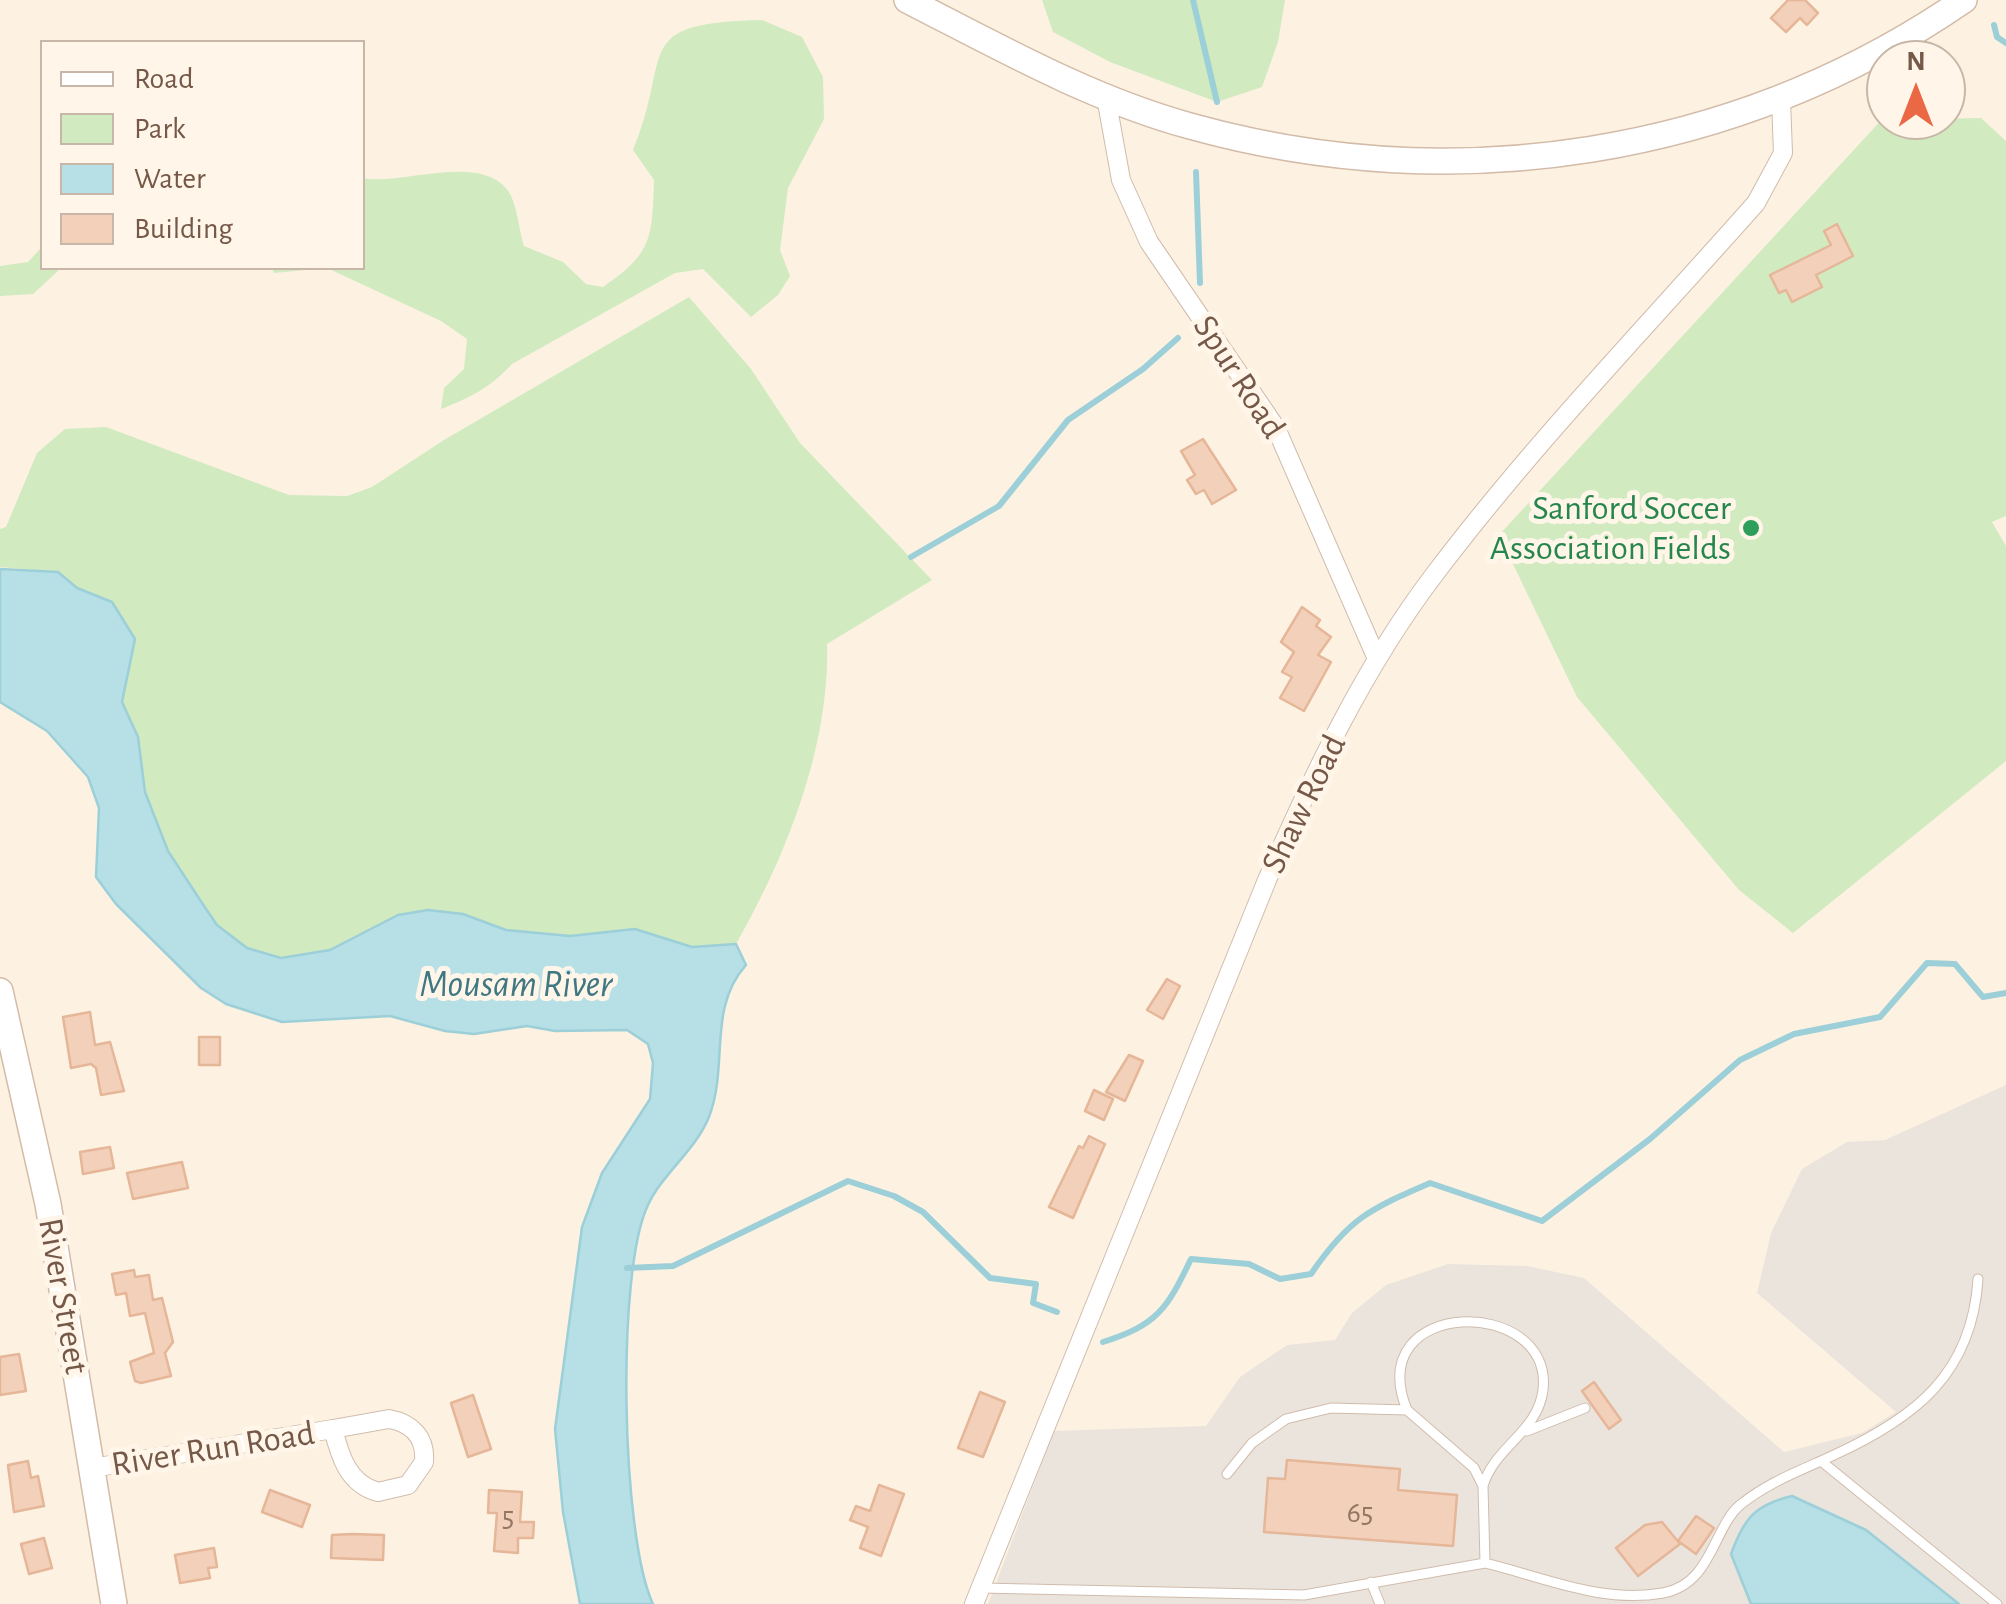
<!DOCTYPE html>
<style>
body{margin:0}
#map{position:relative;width:2006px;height:1604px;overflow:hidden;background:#fdf2e2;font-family:"Alegreya Sans",sans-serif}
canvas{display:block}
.legend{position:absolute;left:40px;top:40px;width:325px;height:230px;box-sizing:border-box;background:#fff6e9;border:2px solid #c8b7a9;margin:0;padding:12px 18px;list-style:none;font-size:30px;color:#755848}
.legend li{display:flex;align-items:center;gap:20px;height:50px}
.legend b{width:50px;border:2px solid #c8b7a9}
.north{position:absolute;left:1866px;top:40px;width:100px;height:100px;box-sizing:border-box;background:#fff6e9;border:2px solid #c8b7a9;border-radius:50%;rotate:0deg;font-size:28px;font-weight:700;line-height:40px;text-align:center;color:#755848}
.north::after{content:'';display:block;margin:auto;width:35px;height:45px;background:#ea6944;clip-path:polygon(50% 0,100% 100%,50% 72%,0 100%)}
</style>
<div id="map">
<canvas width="2006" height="1604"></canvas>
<ul class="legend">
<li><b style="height:12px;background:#fff"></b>Road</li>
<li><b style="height:28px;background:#d1eac0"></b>Park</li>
<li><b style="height:28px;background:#b6dfe6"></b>Water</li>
<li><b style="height:28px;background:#f3d0b9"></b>Building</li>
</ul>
<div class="north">N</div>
</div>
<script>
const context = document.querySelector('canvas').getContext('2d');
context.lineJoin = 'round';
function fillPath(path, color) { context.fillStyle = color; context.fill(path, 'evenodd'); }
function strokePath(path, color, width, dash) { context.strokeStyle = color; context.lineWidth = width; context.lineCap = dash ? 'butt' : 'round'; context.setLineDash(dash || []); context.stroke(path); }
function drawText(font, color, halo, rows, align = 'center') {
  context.font = font + ' "Alegreya Sans",sans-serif'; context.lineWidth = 10; context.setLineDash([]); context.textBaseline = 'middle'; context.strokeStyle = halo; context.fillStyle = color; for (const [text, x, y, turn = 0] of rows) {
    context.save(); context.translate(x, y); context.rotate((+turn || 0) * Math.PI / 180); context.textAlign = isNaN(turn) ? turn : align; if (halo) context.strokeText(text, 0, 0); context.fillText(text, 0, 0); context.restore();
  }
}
fillPath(new Path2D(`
 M2006 1085V1604H988L1054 1431 1206 1426 1240 1377 1287 1345 1335 1340 1352 1313 1386 1285 1448 1264 1527 1266 1584 1278 1784 1452 1862 1433 1896 1412 1757 1293 1771 1233 1802 1169 1847 1142 1885 1140Z`), '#ebe4dd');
fillPath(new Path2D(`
 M1042 0H1285L1278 42 1262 87 1217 102 1110 62 1053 32Z
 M762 20 802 37 823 77 824 119 788 188 780 250 790 276 778 295 751 317 703 269 675 273 512 364C491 387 470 398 441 409L444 388 464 369 467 339 441 321 327 268 274 273 272 268H362L363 178C399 186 482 151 509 192 517 205 519 230 524 246L563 262 586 284 603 287C653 253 652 238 654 180L633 150C674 52 628 23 762 20Z
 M1886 115V120L1981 118 2006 141V516L1992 522 2006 546V761L1793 933 1739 890 1577 697 1499 535Z
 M40 249 42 268H59L58 271 33 294 0 296V266L28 262Z
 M689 297 751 369 800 443 932 580 827 644C830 746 786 857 736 944L692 947 635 929 570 936 506 930 463 914 398 915 331 950 303 955 281 958 247 948 217 924 204 906 168 851 145 792 138 737 122 702 135 639 112 602 77 588 58 572 0 567V529L6 527 37 453 65 429 106 427 289 495 347 496 372 487 444 440Z`), '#d1eac0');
const water = new Path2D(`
 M0 569 58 572 77 588 112 602 135 639 122 702 138 737 145 792 168 851 204 906 217 925 247 948 281 958 330 950 398 915 428 910 463 914 506 930 570 936 635 929 692 947 736 944 746 965C707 1009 729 1065 709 1117 695 1151 663 1173 648 1205 616 1271 621 1536 653 1604H580L563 1512 555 1429 582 1227 602 1173 650 1099 653 1063 648 1044 627 1030 555 1031 527 1026 474 1034 445 1031 390 1016 282 1022 226 1004 201 988 116 904 96 877 99 808 88 777 47 731 0 702Z
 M1792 1496 1866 1530 1959 1604H1751L1731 1554C1744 1518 1755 1505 1792 1496Z`);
fillPath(water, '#b6dfe6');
strokePath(water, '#9ccfd8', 2.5);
strokePath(new Path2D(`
 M1193 0 1217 102
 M1994 25 1997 37 2006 43
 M1196 172 1200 283
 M911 557 999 506 1068 420 1143 369 1178 338
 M627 1268 673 1266 848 1181 894 1196 923 1212 990 1278 1036 1284 1033 1303 1057 1312
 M1103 1342C1157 1325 1167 1309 1191 1259L1249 1264 1280 1279 1311 1274C1349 1218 1370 1209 1430 1183L1542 1221 1650 1139 1740 1060 1794 1034 1880 1017 1927 963 1955 964 1983 997 2006 993`), '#9ccfd8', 6);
const building = new Path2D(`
 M1788 0H1805L1818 13 1807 25 1800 18 1786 32 1771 18Z
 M1837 224 1853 256 1816 275 1822 287 1792 302 1786 290 1779 293 1770 275 1831 245 1824 231Z
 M1203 439 1236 490 1212 504 1204 490 1196 494 1187 480 1195 475 1181 451Z
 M1302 607 1320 620 1316 626 1331 637 1318 655 1331 662 1304 711 1280 698 1292 677 1282 672 1294 652 1281 642Z
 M1167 979 1180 986 1163 1019 1147 1010Z
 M90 1012 95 1045 110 1042 124 1091 101 1095 96 1068 91 1064 71 1068 63 1017Z
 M199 1037H220V1065H199Z
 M1129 1055 1143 1061 1125 1101 1106 1092Z
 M1094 1090 1113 1099 1104 1120 1085 1111Z
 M1089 1136 1105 1144 1073 1218 1049 1207 1079 1146 1083 1148Z
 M110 1147 114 1168 83 1174 80 1152Z
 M182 1162 188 1188 133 1199 127 1173Z
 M134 1270 135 1277 149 1275 153 1300 162 1298 173 1342 165 1353 171 1376 141 1383 135 1381 130 1362 154 1353 145 1313 130 1316 126 1293 116 1295 112 1274Z
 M19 1354 26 1391 0 1395V1357Z
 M1594 1382 1621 1420 1609 1429 1582 1391Z
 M980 1392 1005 1402 983 1457 958 1448Z
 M473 1395 491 1449 468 1457 451 1403Z
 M1287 1460 1400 1469 1398 1490 1457 1495 1453 1546 1264 1532 1268 1478 1285 1479Z
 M28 1461 31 1478 38 1476 44 1506 14 1512 8 1465Z
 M879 1485 904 1494 881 1556 860 1548 868 1527 850 1520 856 1506 870 1511Z
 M270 1490 310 1505 302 1527 262 1512Z
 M489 1490 522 1492 520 1522H534L533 1538H518V1553L494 1551 497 1513H488Z
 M1696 1516 1714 1528 1696 1554 1678 1541Z
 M1662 1522 1680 1544 1638 1576 1616 1548 1645 1525Z
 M352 1534 384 1535 383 1560 331 1558 332 1535Z
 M44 1538 52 1568 29 1574 21 1544Z
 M214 1548 217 1567 208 1568 210 1578 180 1583 175 1555Z`);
fillPath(building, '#f3d0b9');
strokePath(building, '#e6b699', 2.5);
const lane = new Path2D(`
 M1407 1410C1361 1296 1554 1296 1543 1390 1538 1432 1494 1447 1483 1486
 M1527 1431 1585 1408
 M1821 1461 1997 1604
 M1485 1563C1543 1577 1602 1604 1663 1593 1712 1584 1713 1528 1740 1505 1770 1481 1800 1471 1834 1455 1915 1418 1972 1374 1978 1279
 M1371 1582 1380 1604
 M981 1588 1304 1595 1485 1563 1483 1486 1474 1468 1407 1410 1331 1408 1286 1419 1252 1443 1227 1474`);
const street = new Path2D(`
 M1106 97 1121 180 1149 242 1276 428 1377 659
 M389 1419C412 1423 426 1438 424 1462L408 1485 378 1492C348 1484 340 1456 333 1429Z
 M92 1468 333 1429
 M974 1604 1267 880C1313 775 1364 667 1434 575 1532 445 1648 325 1756 203L1783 153 1781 100`);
const secondary = new Path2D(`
 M907 0C999 47 1091 99 1190 126 1455 200 1737 156 1964 0
 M0 991 48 1204 114 1604`);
strokePath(lane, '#d0bcac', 11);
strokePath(street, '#d0bcac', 20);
strokePath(secondary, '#d3bba8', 28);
strokePath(lane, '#fff', 9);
strokePath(street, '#fff', 18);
strokePath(secondary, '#fff', 25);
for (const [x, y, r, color] of [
 [1751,528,10,"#2e9e5b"]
]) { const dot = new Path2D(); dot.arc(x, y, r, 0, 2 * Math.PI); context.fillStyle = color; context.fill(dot); strokePath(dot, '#fff6e9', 4); }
drawText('30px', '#947664', null, [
 ["65",1360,1513],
 ["5",508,1517]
]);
drawText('35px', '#755848', '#fff6e9', [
 ["Spur Road",1239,377,57],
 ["Shaw Road",1304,804,-64],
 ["River Street",63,1296,80],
 ["River Run Road",213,1449,-9]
]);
drawText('35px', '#27864d', '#fff6e9', [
 ["Sanford Soccer",1731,508],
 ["Association Fields",1731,548]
], 'right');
drawText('italic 38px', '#3f7782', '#fff6e9', [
 ["Mousam River",516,985]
]);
</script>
